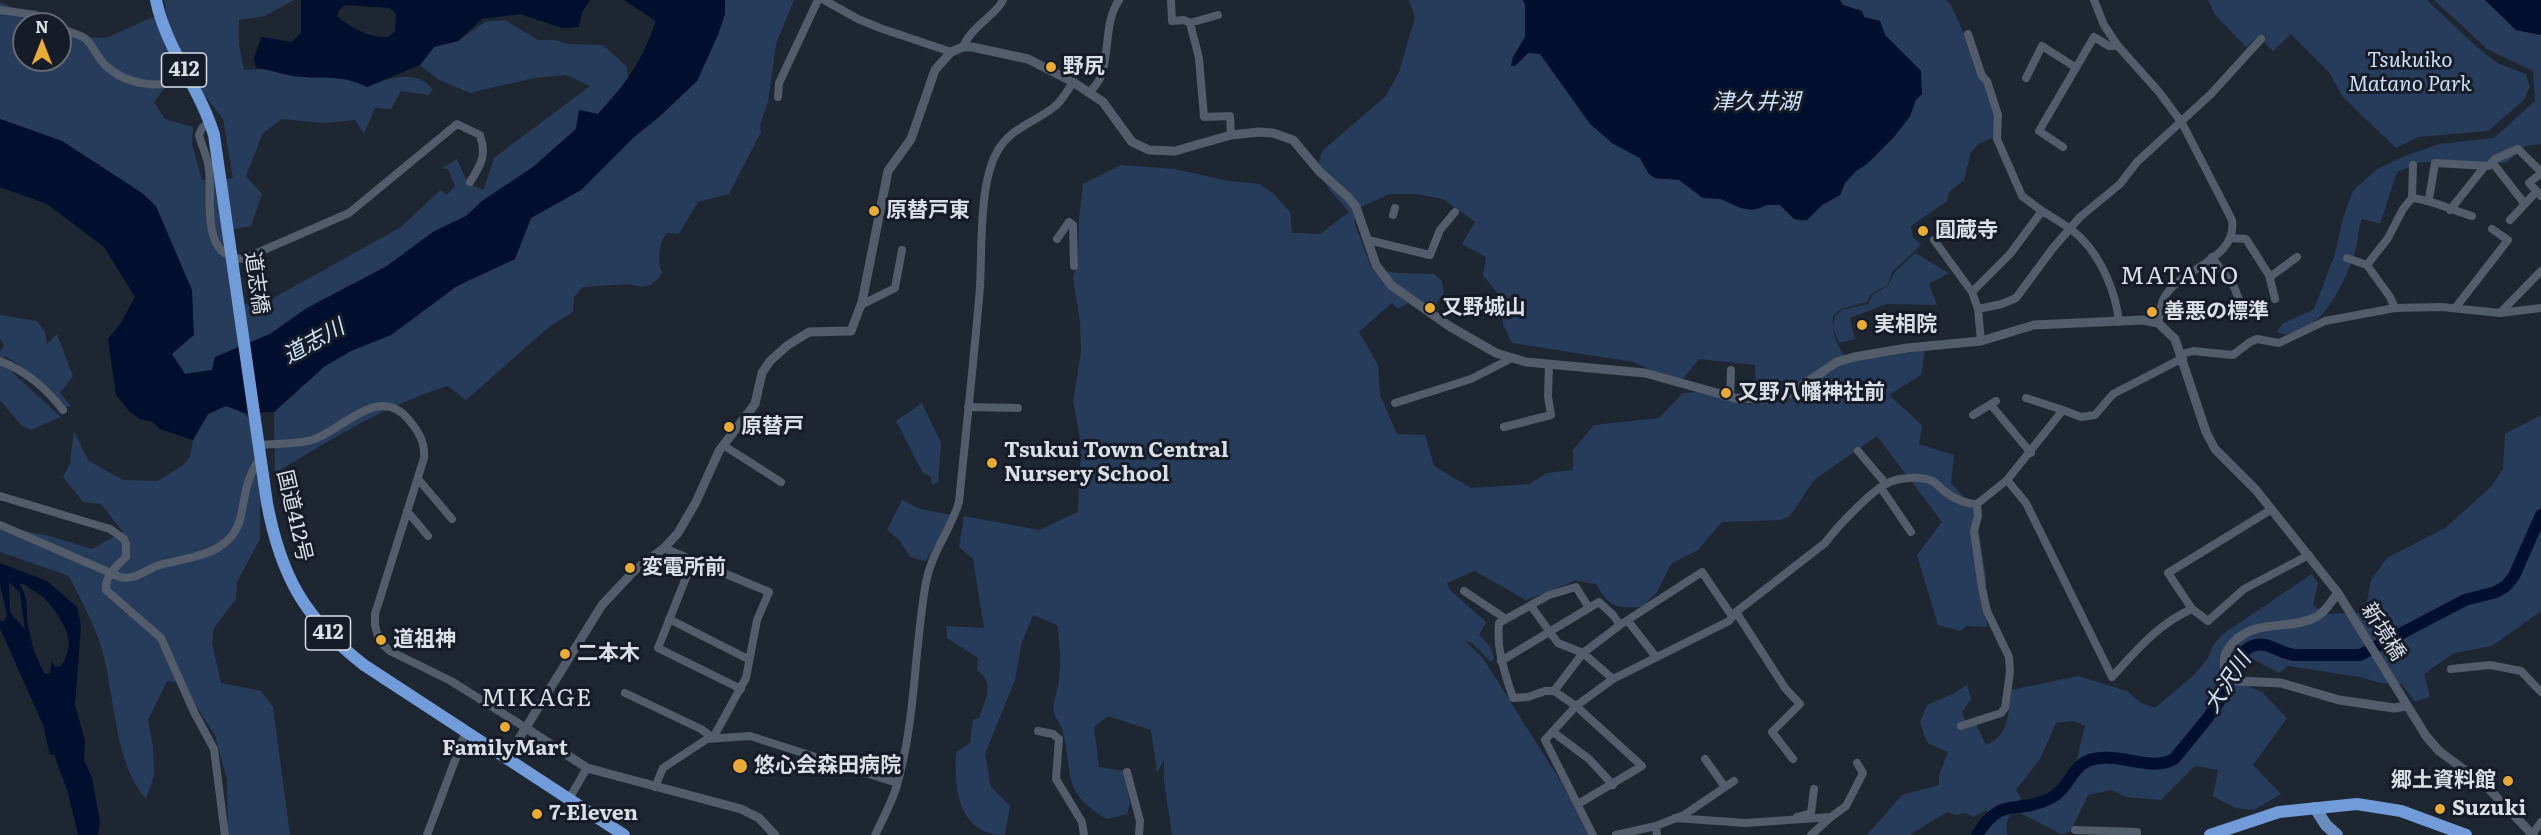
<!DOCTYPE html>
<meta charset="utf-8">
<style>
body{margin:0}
#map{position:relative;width:2541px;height:835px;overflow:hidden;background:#1e2632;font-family:Literata,serif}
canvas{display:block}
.north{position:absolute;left:12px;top:12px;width:60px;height:60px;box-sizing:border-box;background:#151c28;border:2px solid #646a74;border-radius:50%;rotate:0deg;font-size:16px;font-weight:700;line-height:24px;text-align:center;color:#dadfe7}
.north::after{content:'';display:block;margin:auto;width:21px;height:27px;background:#e9ab38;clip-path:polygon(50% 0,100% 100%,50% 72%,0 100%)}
</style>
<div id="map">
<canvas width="2541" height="835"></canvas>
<div class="north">N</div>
</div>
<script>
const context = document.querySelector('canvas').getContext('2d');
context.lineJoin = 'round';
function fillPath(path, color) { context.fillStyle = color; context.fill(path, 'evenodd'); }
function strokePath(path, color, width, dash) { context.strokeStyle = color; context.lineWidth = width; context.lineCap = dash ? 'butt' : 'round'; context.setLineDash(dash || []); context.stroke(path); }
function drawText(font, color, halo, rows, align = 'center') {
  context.font = font + ' Literata,"Noto Sans JP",serif'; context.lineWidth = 6; context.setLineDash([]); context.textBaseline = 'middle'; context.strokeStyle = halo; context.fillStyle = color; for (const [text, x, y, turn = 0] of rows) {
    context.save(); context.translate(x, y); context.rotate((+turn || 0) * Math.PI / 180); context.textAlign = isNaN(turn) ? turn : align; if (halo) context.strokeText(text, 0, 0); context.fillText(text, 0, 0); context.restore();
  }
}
fillPath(new Path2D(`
 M164 0H294L265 16 239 20V45L244 70 270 69 290 75 315 78H348L367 87C388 78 417 68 433 90L428 95 401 91 391 109 375 108 364 134 355 120 324 123 282 119 263 133 246 176 262 194 251 226 225 231 242 305 270 300 401 227 436 194 441 190 447 195 455 186 448 169 442 168 457 159 467 182 483 190 495 157 590 86 566 75 534 78 470 93 439 80 420 65 434 47 458 41 485 22 505 20 538 40H555L567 44 603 45 626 66 629 78 598 114 579 110 576 129 533 167 482 201 466 216 433 232 387 266 307 308 270 334 215 357 212 370 185 374 172 354 142 193 62 141 0 119V2L49 24H24V60H60V29L77 37 106 38 153 17 168 20ZM182 66 223 119 233 178 202 180 192 144 193 127 165 119 154 102Z
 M725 0H794L776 44 768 102 760 125 761 132 729 194 698 202 679 234 667 233C659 242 657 262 662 272L658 279 650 285 641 287 629 284 583 287 574 297 573 312 549 327 466 400 448 386C386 405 330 440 275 473L274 412 325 366 353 350 391 335 457 286 515 259 531 218 581 190 634 137 659 117 697 81 725 14Z
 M1409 0H1523L1525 5V37L1513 57 1511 66H1515L1528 53H1540L1577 105 1612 143 1640 158 1649 174 1655 178 1679 180 1741 208 1758 209 1767 205H1780L1794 219 1800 221 1807 220 1822 205 1840 195 1845 183 1856 171 1867 164 1894 137 1910 116 1921 71 1885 35 1880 21 1864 17 1862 11 1843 5 1840 0H1946L1951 5 1969 45 1978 73 1991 97 1995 118 1994 137 1979 144 1971 152 1964 180 1949 192 1947 201 1911 226 1913 237 1921 245 1892 272 1888 285 1871 294 1867 302 1841 309 1833 316C1831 335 1838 346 1849 362L1925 350 1921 375 1889 395 1922 425 1919 444 1954 455 1951 483 1975 509 1986 576 1987 627 1967 626 1960 631 1938 625 1917 555 1942 522 1877 436 1814 480 1790 516 1781 520 1722 522 1698 550 1671 564 1657 592 1642 607C1616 608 1610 608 1596 584L1575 581 1526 600 1475 571 1447 583 1450 590 1486 622 1479 635 1490 646 1494 658 1491 662 1473 644 1464 640 1483 658 1561 782 1589 835H1172L1164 781V760L1157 773 1151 730 1108 716 1094 727 1099 767 1124 771 1130 803 1127 814 1107 819C1060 792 1074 773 1062 729 1060 723 1055 718 1054 712 1052 703 1058 690 1059 680 1061 662 1060 642 1057 625L1033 615 1022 642 1015 680 985 754 991 787 1010 806 1005 835C958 835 954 788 956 752L970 743 973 720 979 718C985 699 996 684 977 670L978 658 947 638 946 626 984 628 973 559 959 547 964 516 1039 530 1078 512 1081 444 1073 401 1081 352 1080 322 1073 278 1078 260 1079 218 1083 184 1121 165 1175 169 1228 181 1260 184 1274 194 1290 212 1292 233 1320 234 1349 212C1334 193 1310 175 1323 150L1386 96 1399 72 1415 17ZM1390 194H1416L1443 199 1475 222 1462 244 1486 257 1483 275 1507 305 1502 310 1503 324 1512 343 1634 362 1650 370 1682 380 1699 359 1755 365 1756 397 1751 405 1697 392 1683 393 1659 418 1594 425 1573 450V470L1547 473 1529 484 1471 488 1434 466 1425 435 1397 434 1380 395 1378 365 1359 332 1392 303 1398 309 1417 298 1432 310 1444 293 1442 281 1434 274 1398 273 1372 269 1354 222 1361 207Z
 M2208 0H2427L2478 48 2499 64 2526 74 2530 87 2523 101 2488 131 2418 137 2396 148 2343 97 2329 72 2291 34 2273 51 2258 36 2246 47 2215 15Z
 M2434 0H2485L2516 30 2541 35V144L2526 146 2506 163 2421 162 2397 172 2380 224 2362 219C2357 230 2359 239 2355 251 2350 271 2332 308 2315 321 2307 327 2294 331 2285 335L2277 332 2282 324 2314 309 2335 254 2343 218 2353 191 2377 169 2405 156 2439 144 2494 138 2535 101 2533 71 2487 49Z
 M1915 253 1949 273 1929 284 1937 305 1887 304 1850 318 1855 339 1839 343 1833 328 1835 316 1842 310 1868 304 1872 295 1888 286 1894 273Z
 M0 315 37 321 45 332 47 344 57 334 73 376 60 393 71 406 66 407C50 386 27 370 5 356L0 359V352L4 346 0 339Z
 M0 361 61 417 31 430 21 425 0 400Z
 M922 403 941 443 938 482 932 485 931 477 923 473 896 421Z
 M226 406 244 413 253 423 260 490V539L237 582 236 599 214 628 212 643 221 683 261 691 273 707 290 835H228L227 780 215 735 181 683 167 681 148 720 153 747 154 775 146 799C113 763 115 689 100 643 92 620 80 598 69 576L0 552V526L50 536 92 549 123 532 101 504 83 502 63 477 70 463 74 431 88 460 101 468 123 480 158 481 183 465 190 457 193 440 208 414Z
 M2541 415V611L2492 646 2454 653 2424 674 2430 697 2415 702 2402 684 2380 683 2360 677 2288 666 2279 673 2253 659 2243 669 2241 683 2262 692 2287 718 2253 765 2281 794 2254 810 2235 808 2213 796 2218 770 2195 766 2161 800 2126 797 2111 790 2088 795 2070 832 2061 834 2020 813 2028 800 2056 799 2075 776 2076 762 2085 726 2074 721 2056 723 2040 759 2016 790 2021 798C2013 810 2003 820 2008 835H1984L1989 828 1987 810 1973 817 1965 813 1957 815 1947 812 1909 835H1867L1902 795 1939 785V776L1948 752 1927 743 1920 722 1927 705 1953 694 1967 685 1971 699 1962 712 1968 728 1976 724 1986 745C2010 735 2008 713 2011 690L2078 676 2127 691 2141 703 2155 708 2195 674 2208 658 2213 645 2224 633 2312 574 2318 583 2313 605 2325 614 2365 613 2371 580 2387 558 2445 528 2491 487 2503 469 2505 434Z
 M902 500 920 509 952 515 926 561 910 557 900 541 887 530Z`), '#273c5b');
fillPath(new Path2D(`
 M301 0H590L582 12 579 27 562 28 520 14 482 19 458 41 434 47 420 65 367 87C338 73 323 80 293 76 280 74 269 69 256 68L254 58 261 37 292 42 301 33ZM345 5 390 8 396 14 395 31 388 37C370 38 350 28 337 16L339 10Z
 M624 0H725V14L718 35 697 81 659 117 634 137 581 190 531 218 515 259 457 286 391 335 353 350 325 366 274 412 244 413 226 406 208 414 193 440 160 429 152 422 140 419 130 412 116 395 108 339 121 323 135 297 104 247 47 204 0 187V119L62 141 142 193 156 206 192 290 194 335 172 354 185 374 212 370 215 357 270 334 307 308 387 266 433 232 466 216 482 201 533 167 576 129 579 110 598 114C628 81 641 63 656 21Z
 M1523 0H1840L1843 5 1862 11 1864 17 1880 21 1885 35 1921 71 1922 94 1916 100 1910 116 1894 137 1867 164 1856 171 1845 183 1840 195 1822 205 1807 220 1794 219 1780 205H1767L1753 210 1741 208 1720 199 1703 198 1679 180 1655 178 1649 174 1640 158 1612 143 1590 124 1540 54 1528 53 1515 66H1511L1513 57 1525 37V5Z
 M2485 0H2541V35L2516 30Z
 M0 563 47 581 77 607 81 625 75 705 85 741 84 760 92 778 100 822 98 835H78L68 793 54 754 50 755 43 725 0 628V620L3 622 7 616 0 585ZM9 582 20 593 25 630 10 612ZM19 584H24C31 590 41 594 47 601 56 610 69 631 69 643 69 651 65 660 61 666L55 667 52 661 50 673 45 674C36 659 32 646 29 630 25 614 30 597 19 584Z`), '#000f2d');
strokePath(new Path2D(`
 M1977 835C2002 794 2016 816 2051 798 2070 788 2072 763 2094 759 2123 753 2151 772 2174 759 2190 739 2216 711 2226 689 2233 674 2236 653 2252 646 2268 640 2280 654 2295 655H2360L2465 600 2496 592 2506 586 2514 576 2541 515`), '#000f2d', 12);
strokePath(new Path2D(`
 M824 0 858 19 880 28 951 52
 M1171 0 1172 21 1184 20 1190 23 1199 58 1204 117 1230 116 1231 135
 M2094 0 2104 25 2118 46 2159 92 2182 123 2232 220C2238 259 2182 268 2165 296 2160 304 2160 315 2158 323
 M0 10 36 15 52 24
 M1190 23 1218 15
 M60 28C68 32 79 34 86 39 93 46 98 58 105 65 126 85 163 91 187 76
 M1968 34 1982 76 1987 81 1998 115 1997 139 2022 196 2042 211
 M963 47C973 24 996 16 1003 0
 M2026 78 2042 46 2075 67
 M1090 92C1094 87 1099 82 1101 76 1110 52 1104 22 1119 0
 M778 97 779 83 818 0
 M210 122 202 128 199 135C202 147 208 157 209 170 213 199 199 257 243 259L349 213 457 124 480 135C487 155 481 165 470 182
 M2063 147 2039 131 2094 37 2109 46H2118
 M2492 162 2524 203
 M2541 173 2529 183 2541 196
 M2412 198C2433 200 2451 210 2472 216
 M2429 199 2435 163 2489 166 2495 159 2518 149 2541 172
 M2450 210 2485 166
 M1393 215 1395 208
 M2510 220 2536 192
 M2231 238 2246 239 2269 275 2275 299
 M1057 239 1069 222 1073 225 1074 266
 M1368 240 1430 255 1440 230 1455 212
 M1934 240 1972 292 1978 309 1981 341
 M2212 257 2234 287 2246 316
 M2347 258 2367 265 2390 297 2395 308
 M2367 265 2388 238 2403 209 2412 198 2413 165
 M2270 277 2297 257
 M1972 292 2010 254 2042 211C2055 219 2070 227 2081 238 2102 259 2116 293 2119 322
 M861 305 895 288 902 250
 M2456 307 2508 240 2492 229
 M1978 309 2002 304 2016 298 2053 248 2080 217 2120 184 2137 162 2211 94 2261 39
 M2500 313 2541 271
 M2182 354 2193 351 2233 355 2250 342 2257 339 2279 343 2325 321 2395 308 2442 307 2500 313 2541 308
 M0 361C26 371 46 388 63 410
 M1730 397 1731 370
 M2026 398 2063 410
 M1395 403 1471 379 1512 358
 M1991 405 2031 453
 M968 407 1018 408
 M1973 415 1996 401
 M1504 427 1551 415 1548 396 1549 364
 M259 445C276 443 298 445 315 439 346 427 380 384 409 420 419 432 425 442 424 458L375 614V625L379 641 390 651 451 681 526 728
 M723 445 781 482
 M1858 451 1886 484
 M418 479 452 519
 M2007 480 2026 503 2112 677C2136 651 2159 623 2192 609
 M1881 488 1911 532
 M0 496 110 529 124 539 126 544V557C116 567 105 575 106 590L161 638 194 712 214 749 225 835
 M2272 509 2168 573 2192 609 2208 621 2244 589 2309 555
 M407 511 428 536
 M0 525 120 577C137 581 148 567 163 564 194 557 234 553 241 515 246 492 246 479 260 458
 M664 548 769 592 757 620 746 678 713 738
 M693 560 658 648 741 689
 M1464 591 1506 619
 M1531 606 1558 643 1583 653 1613 679
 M1736 612 1785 688 1800 704 1772 732 1793 759
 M669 619 748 659
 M1628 621 1656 657
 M1501 661 1599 602 1613 615 1620 625 1702 572 1732 616
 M2451 669 2490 665 2521 671 2541 692
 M1554 691 1583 653 1620 625
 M625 693 701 729 713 738
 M1961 726 2001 713 2005 708 2010 672 2009 657 1987 611 1982 588 1974 531 1978 516 1977 504
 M1038 731 1053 734 1059 739 1056 779 1082 822 1084 835
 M1553 732 1589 759 1613 785
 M1705 759 1725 787
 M1127 772 1140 821 1139 835
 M655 787 663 768 707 739 750 736 897 783
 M569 799 587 768
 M1578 804 1642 766 1576 706 1554 691H1545L1528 697 1513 698C1505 673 1496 650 1499 623L1549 595 1576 587 1589 608
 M1797 817 1811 813 1814 789
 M1675 818 1746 823 1831 817 1846 806 1863 773 1857 763
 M1656 826 1657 835
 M2075 830 2137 832V835
 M427 835 466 731
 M875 835C883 819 892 802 897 785 916 719 914 649 926 582 932 551 951 530 959 502 966 431 974 359 980 287 982 250 979 183 997 152 1010 128 1034 123 1054 107 1062 101 1067 91 1073 82
 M1593 835 1545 740 1576 706 1613 679 1729 621 1736 612 1825 543C1837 527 1869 493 1886 484 1898 477 1920 476 1932 481 1937 483 1939 487 1943 490 1952 498 1966 504 1977 504L2007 480 2063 410 2081 417 2095 415 2113 394 2183 358
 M1616 835 1656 826 1684 815 1734 781
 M1811 835 1831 817
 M2532 835 2541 822`), '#535c6a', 8);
strokePath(new Path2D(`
 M2338 593C2331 601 2326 612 2316 617 2288 631 2256 618 2233 643 2224 652 2223 661 2225 673L2237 681 2281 683 2339 700 2394 708 2407 706
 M526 728 587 768 741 809 759 818 775 835
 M507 758 602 605 634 571 664 548 678 533 696 502 719 451 755 404 762 373 770 361 788 345 809 332 851 331 862 302 888 171 911 139 935 70 951 52 963 47H972L1028 59 1073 82 1103 102 1132 142 1149 150 1175 151 1231 135 1259 132 1273 133 1293 140 1320 172 1348 197 1356 207 1376 265 1391 285 1449 326 1496 353 1526 362 1645 373 1735 398 1762 399 1791 393 1837 362 1854 357 1907 348 1981 341 2034 325 2142 320 2158 323 2175 339 2206 432 2215 449 2256 490 2338 593 2426 736 2439 751 2485 785 2533 835`), '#535c6a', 9);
strokePath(new Path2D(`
 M2315 808 2326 825 2337 835`), '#6a8bbe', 12);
strokePath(new Path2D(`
 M156 0C166 49 200 88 214 135L267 503C281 577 305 619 364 665L624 835
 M2210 835 2279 812 2357 804 2401 811 2466 835`), '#729bda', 12);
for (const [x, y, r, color] of [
 [1051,67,6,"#e9ab38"],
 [874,211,6,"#e9ab38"],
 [1923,231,6,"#e9ab38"],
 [1430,308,6,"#e9ab38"],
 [2152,312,6,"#e9ab38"],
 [1862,325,6,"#e9ab38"],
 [1726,393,6,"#e9ab38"],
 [729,427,6,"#e9ab38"],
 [992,463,6,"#e9ab38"],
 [630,568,6,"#e9ab38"],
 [381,640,6,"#e9ab38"],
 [565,654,6,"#e9ab38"],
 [505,727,6,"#e9ab38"],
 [740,766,8,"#e9ab38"],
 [2508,781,6,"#e9ab38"],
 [2440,809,6,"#e9ab38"],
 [537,814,6,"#e9ab38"]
]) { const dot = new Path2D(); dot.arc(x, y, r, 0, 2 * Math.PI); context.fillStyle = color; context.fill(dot); strokePath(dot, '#151c28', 2); }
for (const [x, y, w] of [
 [184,70,45],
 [328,633,45]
]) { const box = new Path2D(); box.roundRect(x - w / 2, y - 17, w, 34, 4.5); context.fillStyle = '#151c28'; context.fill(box); strokePath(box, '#dadfe7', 1.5); }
drawText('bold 20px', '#dadfe7', null, [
 ["412",184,70],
 ["412",328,633]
]);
drawText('italic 21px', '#ccddf6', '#151c28', [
 ["Tsukuiko",2410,61],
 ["Matano Park",2410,85]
]);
drawText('bold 21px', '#dadfe7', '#151c28', [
 ["野尻",1063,67],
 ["原替戸東",886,211],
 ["圓蔵寺",1935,231],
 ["又野城山",1442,308],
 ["善悪の標準",2164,312],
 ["実相院",1874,325],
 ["又野八幡神社前",1738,393],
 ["原替戸",741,427],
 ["Tsukui Town Central",1004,451],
 ["Nursery School",1004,475],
 ["変電所前",642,568],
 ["道祖神",393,640],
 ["二本木",577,654],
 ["FamilyMart",505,749,"center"],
 ["悠心会森田病院",754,766],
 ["郷土資料館",2496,781,"right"],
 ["Suzuki",2452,809],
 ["7-Eleven",549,814]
], 'left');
drawText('21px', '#dadfe7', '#151c28', [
 ["道志橋",256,283,82],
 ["国道412号",294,516,77],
 ["新境橋",2383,632,58]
]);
drawText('italic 22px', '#d1e2fb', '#151c28', [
 ["津久井湖",1756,103],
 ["道志川",314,342,-29],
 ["大沢川",2228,683,-57]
]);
context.letterSpacing = '1.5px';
drawText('24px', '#dadfe7', '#151c28', [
 ["MATANO",2180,277],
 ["MIKAGE",537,699]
]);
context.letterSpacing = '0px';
</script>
